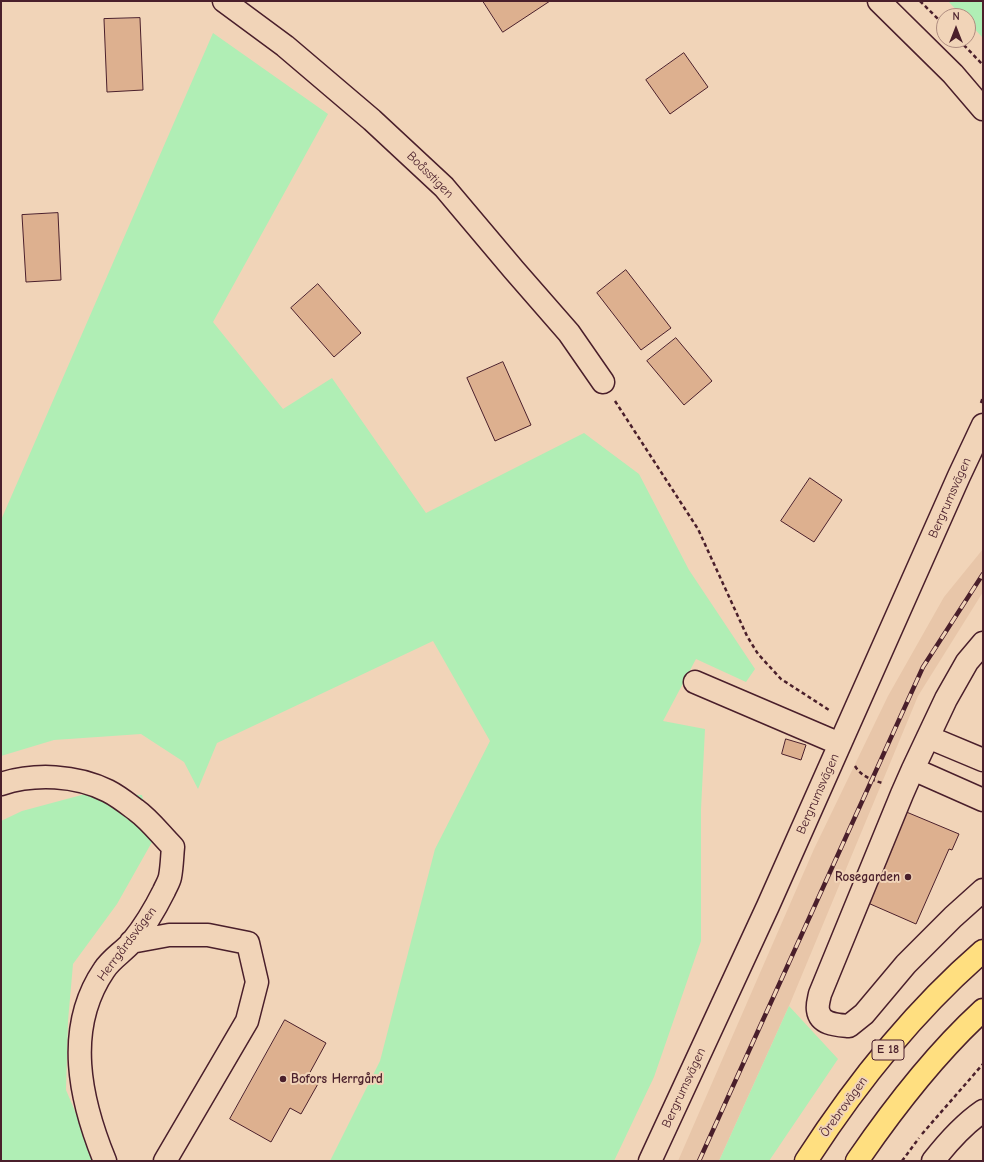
<!DOCTYPE html>
<meta charset="utf-8">
<style>
body{margin:0}
#map{position:relative;width:984px;height:1162px;overflow:hidden;background:#f1d4b8;font-family:"Comic Neue",sans-serif}
canvas{display:block}
.frame{position:absolute;inset:0;border:2px solid #4a1f2b;pointer-events:none}
.north{position:absolute;left:936px;top:8px;width:40px;height:40px;box-sizing:border-box;background:#f1d4b8;border:1px solid #ae8c80;border-radius:50%;rotate:0deg;font-size:11px;font-weight:700;line-height:16px;text-align:center;color:#4a1f2b}
.north::after{content:'';display:block;margin:auto;width:14px;height:18px;background:#4a1f2b;clip-path:polygon(50% 0,100% 100%,50% 72%,0 100%)}
</style>
<div id="map">
<canvas width="984" height="1162"></canvas>
<div class="frame"></div>
<div class="north">N</div>
</div>
<script>
const context = document.querySelector('canvas').getContext('2d');
context.lineJoin = 'round';
function fillPath(path, color) { context.fillStyle = color; context.fill(path, 'evenodd'); }
function strokePath(path, color, width, dash) { context.strokeStyle = color; context.lineWidth = width; context.lineCap = dash ? 'butt' : 'round'; context.setLineDash(dash || []); context.stroke(path); }
function drawText(font, color, halo, rows, align = 'center') {
  context.font = font + ' "Comic Neue",sans-serif'; context.lineWidth = 4; context.setLineDash([]); context.textBaseline = 'middle'; context.strokeStyle = halo; context.fillStyle = color; for (const [text, x, y, turn = 0] of rows) {
    context.save(); context.translate(x, y); context.rotate((+turn || 0) * Math.PI / 180); context.textAlign = isNaN(turn) ? turn : align; if (halo) context.strokeText(text, 0, 0); context.fillText(text, 0, 0); context.restore();
  }
}
fillPath(new Path2D(`
 M983 549V592L918 696 789 1006 719 1161H678L814 849 888 696 944 597Z`), '#e8c6a9');
fillPath(new Path2D(`
 M948 1H983V38L968 22V16H962Z
 M213 33 328 114 213 322 283 409 332 378 426 513 584 433 639 474 689 570 755 669 746 682 696 659 663 721 705 729 701 809V941L654 1077 614 1161H330L380 1061 435 849 490 741 433 641 217 743 198 789 184 762 141 734 54 740 1 756V520Z
 M89 793 142 795 152 842 117 904 73 964 68 1021 66 1090 96 1161H1V821L22 811Z
 M789 1006 838 1059 769 1161H719Z`), '#b0eeb5');
const building = new Path2D(`
 M483 1H550L503 32Z
 M140 18 143 90 107 92 104 19Z
 M684 53 708 87 670 114 646 80Z
 M58 213 61 280 26 282 22 215Z
 M626 270 671 328 641 350 597 293Z
 M318 284 361 333 334 357 291 308Z
 M676 338 712 381 684 405 647 361Z
 M503 362 531 425 495 441 467 378Z
 M810 478 842 500 814 542 781 521Z
 M786 739 806 745 801 760 782 754Z
 M904 811 959 834 952 850 949 849 916 924 868 903 900 829 897 828Z
 M285 1020 326 1043 308 1076 319 1082 301 1114 290 1108 271 1142 230 1119Z`);
fillPath(building, '#ddb08f');
strokePath(building, '#4a1f2b', 1);
const minor = new Path2D(`
 M224 1 285 46 372 120 444 187 514 270 569 333 603 382
 M879 1 953 74 983 109
 M983 643 967 662 946 699 913 769 902 794 820 994C819 999 817 1005 818 1010 820 1025 838 1025 849 1026L864 1014 906 964 953 917 983 890
 M695 682 840 744
 M928 737 983 760
 M913 769 983 800
 M1 784C35 773 76 775 108 791 118 796 128 804 136 810 150 820 161 835 173 847 172 857 172 867 170 877 169 882 166 886 164 891 155 909 145 926 132 942 123 952 111 959 104 970 64 1029 80 1100 105 1161
 M131 942 169 935H208L248 943 257 982 247 1021 165 1161
 M650 1161 768 906 959 476 983 425
 M933 1161C947 1143 964 1124 983 1111`);
const highway = new Path2D(`
 M806 1161C855 1085 915 1010 983 951
 M857 1161C894 1107 935 1054 983 1010`);
strokePath(minor, '#4a1f2b', 25);
strokePath(highway, '#4a1f2b', 25);
strokePath(new Path2D(`
 M920 1 944 25
 M959 40 983 65
 M615 401 698 529 747 636 758 654 781 679 829 710
 M981 403 983 397
 M855 766C861 776 872 780 882 783
 M922 1134 983 1064
 M902 1161 919 1138`), '#4a1f2b', 2.5, [4, 3]);
strokePath(minor, '#f1d4b8', 22);
strokePath(highway, '#ffdf80', 22);
const rail = new Path2D(`
 M699 1161 923 667 983 574`);
strokePath(rail, '#4a1f2b', 4.5);
strokePath(rail, '#f1d4b8', 3, [9]);
for (const [x, y, r, color] of [
 [908,877,4,"#4a1f2b"],
 [283,1079,4,"#4a1f2b"]
]) { const dot = new Path2D(); dot.arc(x, y, r, 0, 2 * Math.PI); context.fillStyle = color; context.fill(dot); strokePath(dot, '#f1d4b8', 1.5); }
for (const [x, y, w] of [
 [888,1050,32]
]) { const box = new Path2D(); box.roundRect(x - w / 2, y - 10, w, 20, 3); context.fillStyle = '#f1d4b8'; context.fill(box); strokePath(box, '#4a1f2b', 1); }
drawText('bold 12px', '#4a1f2b', null, [
 ["E 18",888,1050]
]);
drawText('13px', '#4a1f2b', '#f1d4b8', [
 ["Boåsstigen",430,175,45],
 ["Bergrumsvägen",950,498,-66],
 ["Bergrumsvägen",818,794,-66],
 ["Herrgårdsvägen",127,944,-53],
 ["Bergrumsvägen",684,1088,-65],
 ["Örebrovägen",844,1107,-54]
]);
drawText('bold 13px', '#4a1f2b', '#f1d4b8', [
 ["Rosegarden",900,877],
 ["Bofors Herrgård",291,1079,"left"]
], 'right');
</script>
